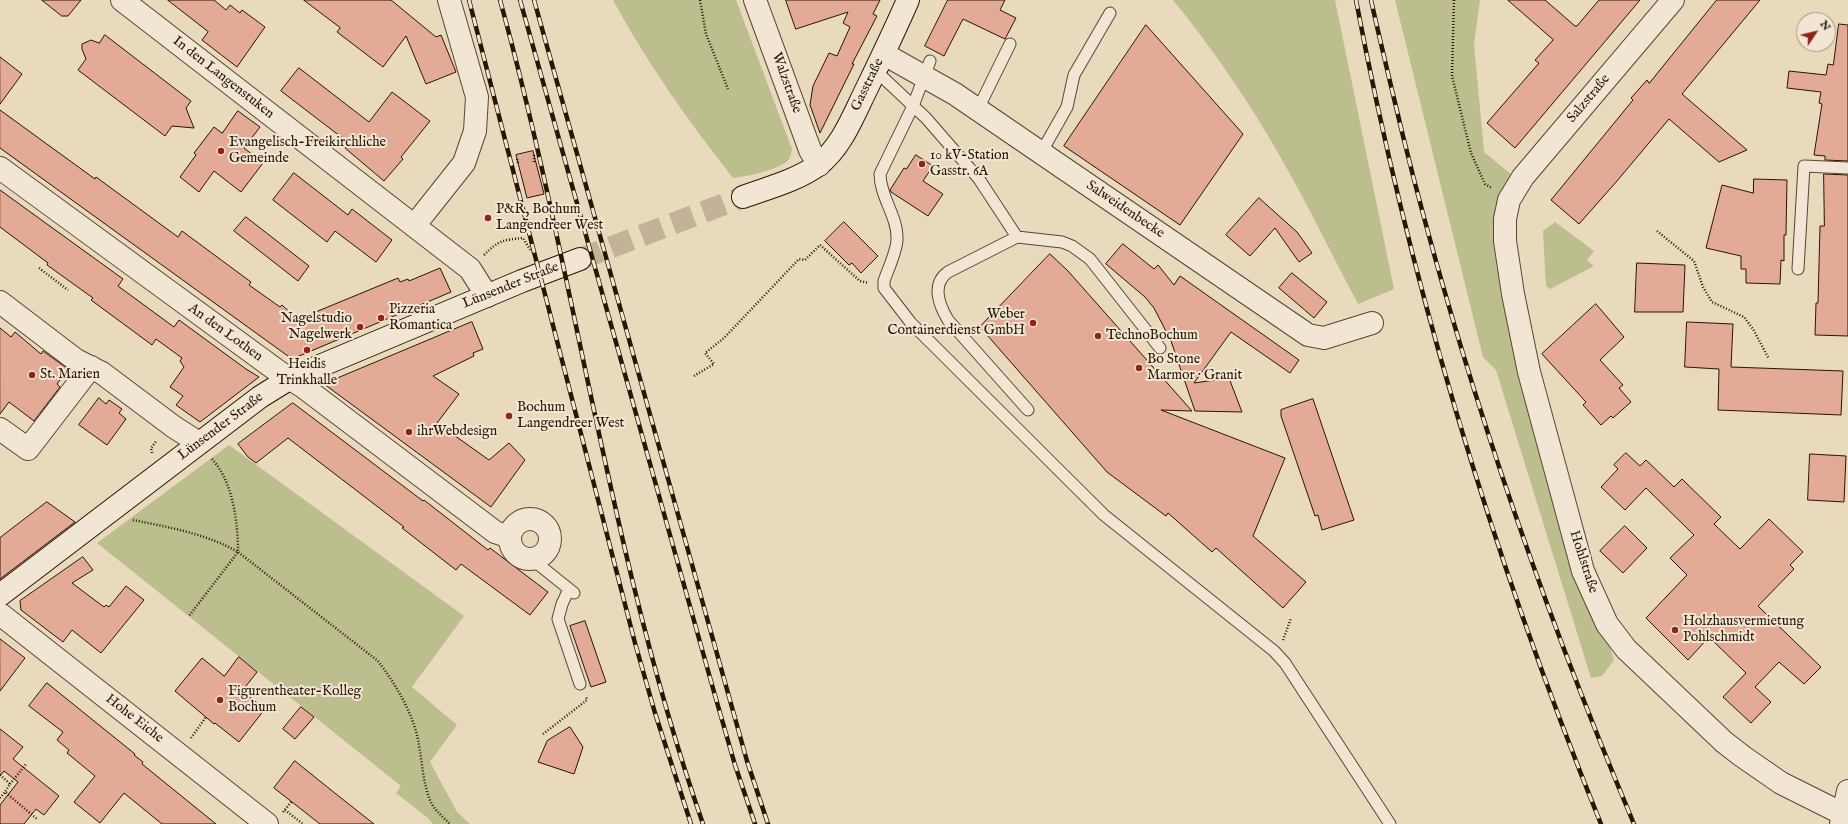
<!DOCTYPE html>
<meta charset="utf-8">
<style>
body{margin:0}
#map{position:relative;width:1848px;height:824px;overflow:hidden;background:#e9d9bd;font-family:"IM FELL English",serif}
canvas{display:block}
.north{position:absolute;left:1796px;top:12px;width:40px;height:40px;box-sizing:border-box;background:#f1e6d4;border:1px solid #a19280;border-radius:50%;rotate:55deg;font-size:11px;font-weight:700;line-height:16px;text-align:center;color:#291503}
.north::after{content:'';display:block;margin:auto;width:14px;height:18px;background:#8f2418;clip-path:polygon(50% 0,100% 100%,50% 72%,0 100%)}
</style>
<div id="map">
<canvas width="1848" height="824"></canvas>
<div class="north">N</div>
</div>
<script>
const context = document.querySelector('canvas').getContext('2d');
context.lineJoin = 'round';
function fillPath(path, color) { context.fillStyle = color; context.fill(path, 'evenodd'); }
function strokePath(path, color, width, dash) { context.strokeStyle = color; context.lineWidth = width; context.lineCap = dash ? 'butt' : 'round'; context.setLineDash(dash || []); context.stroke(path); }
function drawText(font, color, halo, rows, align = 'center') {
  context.font = font + ' "IM FELL English",serif'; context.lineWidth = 4; context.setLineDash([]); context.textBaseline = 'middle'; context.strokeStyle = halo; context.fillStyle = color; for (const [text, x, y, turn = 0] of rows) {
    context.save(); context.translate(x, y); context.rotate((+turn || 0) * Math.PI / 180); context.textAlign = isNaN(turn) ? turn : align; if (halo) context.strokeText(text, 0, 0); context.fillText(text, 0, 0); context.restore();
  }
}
fillPath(new Path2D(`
 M613 0H736L792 149C791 155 790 160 785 163 772 171 749 176 733 178 689 122 647 63 613 0Z
 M1173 0H1335L1394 289 1358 304C1332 255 1308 205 1281 158 1250 103 1213 49 1173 0Z
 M1395 0H1480L1474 44 1484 152 1512 175 1500 208 1496 263 1518 353 1614 660 1602 676 1591 678 1496 370 1483 357Z
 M1555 222 1594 251 1587 260 1594 266 1550 289 1546 286 1543 231Z
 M229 445 464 616 412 687 457 725 430 762 457 812 470 824H433L428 818 396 793 401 786 97 543Z`), '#bcbe8d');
const building = new Path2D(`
 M42 0H81L68 16H62Z
 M168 0H214L226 10 230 5 240 13 242 10 265 27 237 67 202 40 208 32Z
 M304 0H391L436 37 441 35 456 72 426 84 406 36 383 67 337 32 340 28Z
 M786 0H880L873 14 877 16 852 64H854L820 133 810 105 813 86 829 53 837 56 850 27 843 23 848 12 796 29Z
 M948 0H1005L1000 10 1016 18 1005 39 963 19 944 56 925 46Z
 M1508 0H1545L1575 26H1577L1599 0H1640L1515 148 1487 123 1539 63 1535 60 1553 40Z
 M1717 0H1760L1682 94 1747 150 1719 162 1669 119 1617 181 1579 224 1551 200 1633 100 1631 98 1647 80 1649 83Z
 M1839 24 1848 25V161L1825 160V156L1814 155 1822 104 1819 103 1821 92 1787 88 1789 71 1826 75 1828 64 1833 65Z
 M1146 25 1243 134 1180 225 1064 146Z
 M105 35 191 101 186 108 194 128 172 126 165 136 78 70 86 59 82 49V44L91 40 99 43Z
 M0 57 22 74 0 104Z
 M299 68 369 122 392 92 430 121 401 157 403 159 384 181 345 148 349 143 281 91Z
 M0 110 95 179 96 177 178 237 182 231 251 282 249 285 280 307 282 305 295 317H299L304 321 309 315 318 311 398 278 400 282 408 279 409 281 440 268 451 292 292 359 0 148Z
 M238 111 260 127 244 148 263 163 241 192 214 171 199 192 180 177 196 155 194 153 214 127 222 133Z
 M533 151 544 194 527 198 516 155Z
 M916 155 933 166 923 181 943 194 928 216 891 192 890 190 904 168 906 169Z
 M294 173 348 215 352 209 392 240 376 262 335 231 327 242 273 200Z
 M1824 174 1848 175V336L1815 335 1816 303H1818L1820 226H1824Z
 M1754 179 1787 180 1786 235H1784V261L1781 260 1780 284 1746 283V269H1741V256L1706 248 1722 185 1753 193Z
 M0 190 123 279 118 286 174 327 179 320 246 369 259 377 200 422 176 405 183 396 170 387 184 367 180 361 182 358 156 339 152 345 91 300 93 298 47 265 48 263 0 227Z
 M1259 198 1297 232 1312 253 1299 262 1275 228 1250 256 1226 235Z
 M246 217 309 266 298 281 234 231Z
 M844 222 878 256 861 273 852 263 849 265 825 241Z
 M1123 244 1154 269 1158 265 1174 285 1180 276 1299 360 1290 373 1231 332 1194 383 1229 378 1242 412 1195 411 1171 341 1154 308 1145 297 1106 264Z
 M1050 254 1068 271 1192 411 1161 410 1285 458 1253 536 1306 582 1283 608 1216 548 1212 552 1168 513 1166 516 1107 472 980 327Z
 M1637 263 1685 265 1683 312H1635Z
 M1292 273 1327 302 1314 318 1279 288Z
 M1596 304 1624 337 1600 360 1623 385 1619 388 1631 402 1613 418 1611 416 1601 425 1583 405 1586 402 1542 354Z
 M472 322 483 349 473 353 474 356 433 376 459 394 437 423 489 460 509 443 525 460 491 507 324 384Z
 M1687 322 1733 324 1731 367 1843 371 1841 415 1718 410 1719 369 1685 367Z
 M0 328 11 337 15 332 41 354 43 351 68 369 57 384 60 387 34 421 9 402 0 414Z
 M99 398 106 404 109 400 122 409 119 413 126 419 107 445 79 425Z
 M1313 399 1354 520 1322 530 1318 515 1315 516 1281 416V410Z
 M293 403 423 501 424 500 488 550 490 548 548 592 530 615 461 564 456 570 402 528 404 527 288 438 256 463 248 457 238 444Z
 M1626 453 1640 466 1646 460 1674 487 1682 479 1721 517 1714 524 1740 549 1769 519 1803 552 1790 565 1794 569 1758 606 1821 667 1804 684 1779 662 1755 687 1771 702 1751 723 1723 697 1746 673 1709 637 1688 660 1646 618 1687 575 1670 558 1694 535 1646 488 1625 510 1601 487 1618 469 1614 465Z
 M1810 454 1846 456 1844 502 1808 500Z
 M47 502 75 522 0 579V538Z
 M1625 526 1647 548 1623 573 1600 551Z
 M83 557 93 570 72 583 104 607 106 605 109 607 126 586 144 600 101 653 72 630 63 642 21 610 20 601Z
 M585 621 606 682 591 687 570 626Z
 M0 639 25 658 0 691Z
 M239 657 257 672 242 691 265 709 239 742 215 723 214 724 175 691 202 658 224 676Z
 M47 683 135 754 134 755 143 762 142 764 216 824H162L124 793 100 823 74 802 95 776 67 753 69 750 57 740 63 732 29 706Z
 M301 707 314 717 295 739 283 729Z
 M570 727 583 747 574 774 538 762 547 741Z
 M0 729 23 747 13 759 59 796 44 815 36 809 24 824H0V805L18 782 4 771 0 776Z
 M295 761 331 790 374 824H320L274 788Z`);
fillPath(building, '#e3aa96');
strokePath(building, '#291503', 1);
strokePath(new Path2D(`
 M580 259 743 197`), '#c3b298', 22, [22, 11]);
const lane = new Path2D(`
 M930 61 913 106 880 174C880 197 898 217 897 239 897 251 888 269 884 281V288L911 323 1104 515 1274 651 1285 663 1390 824
 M876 71 926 118 979 179 1017 237
 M978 109 1010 44
 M1041 153 1067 107 1074 75 1110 13
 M1798 269 1804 166 1848 168
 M1028 410 948 320C939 305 931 284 948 272L1017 237 1062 242 1072 246 1090 259 1160 348
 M533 560 574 593
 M569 589 562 604 558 619 580 684`);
const street = new Path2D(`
 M122 0 470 269 487 296
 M755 0 810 150 819 165
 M1673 0 1523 177 1509 200 1505 219V241L1513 294 1529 372 1583 571 1607 624 1626 649 1724 742 1742 756 1781 783 1843 814
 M884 54 955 94 1308 335 1324 338 1372 323
 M0 168 279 372 302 386 495 532 509 537
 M414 226 464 163 475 131 477 97 449 0
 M0 302 76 360 102 373 174 427 199 443
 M0 429 28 449 91 367
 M510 539a20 20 0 1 1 40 0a20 20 0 1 1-40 0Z
 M0 614 267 824
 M1841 824 1848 791`);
const secondary = new Path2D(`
 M743 197C767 188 796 181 818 165 842 147 854 114 867 88 881 59 895 30 908 0
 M0 595 260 397 289 379 522 281 580 259`);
strokePath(lane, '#594632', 13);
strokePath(street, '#594632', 24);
strokePath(secondary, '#291503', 24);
strokePath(new Path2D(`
 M700 0 706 34 728 89
 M1454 0 1452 76 1471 153 1485 184 1492 188
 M534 155V162
 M517 159 518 163
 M1657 231 1694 261 1703 287 1712 302 1744 317 1753 329 1769 359
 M484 255C499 240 503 240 523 238L531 251 537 253
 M39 268 68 290
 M694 376 714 364 705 353 724 338 799 259 805 260 820 245 860 281 869 283
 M152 453 151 448 157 440
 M212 459C233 482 238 522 238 552L378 661C394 682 408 705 416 731 422 752 422 788 433 806 438 813 444 818 450 824
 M133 520C168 527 207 534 238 552L189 616
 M1283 640 1291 618
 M543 734 587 700 586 696
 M191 738 206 717
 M0 775 10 784 5 792 37 819
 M10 784 26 764
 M0 798 5 792
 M285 810 303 824
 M283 812 292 801`), '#291503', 2.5, [1, 2]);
strokePath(lane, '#f1e6d4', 11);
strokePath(street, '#f1e6d4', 22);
strokePath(secondary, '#f1e6d4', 22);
const rail = new Path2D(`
 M469 0 635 643 655 713 691 824
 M500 0C575 272 610 558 703 824
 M520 0 714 692 735 765 755 824
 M534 0 747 761 768 824
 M1356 0C1409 280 1494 560 1601 824
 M1371 0C1381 45 1392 90 1403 136 1461 371 1540 601 1634 824`);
strokePath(rail, '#291503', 4.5);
strokePath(rail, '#f1e6d4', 3, [9]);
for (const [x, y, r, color] of [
 [221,151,4,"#8f2418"],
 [922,164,4,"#8f2418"],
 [488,218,4,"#8f2418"],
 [381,318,4,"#8f2418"],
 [1033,323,4,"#8f2418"],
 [360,327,4,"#8f2418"],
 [1098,336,4,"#8f2418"],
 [307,350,4,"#8f2418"],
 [1139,368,4,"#8f2418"],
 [32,375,4,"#8f2418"],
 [509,416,4,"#8f2418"],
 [409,432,4,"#8f2418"],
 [1675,630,4,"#8f2418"],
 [220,700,4,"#8f2418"]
]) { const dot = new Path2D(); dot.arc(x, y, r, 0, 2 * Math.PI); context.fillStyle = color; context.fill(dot); strokePath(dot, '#f1e6d4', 1.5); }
drawText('14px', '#291503', '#f1e6d4', [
 ["In den Langenstuken",223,78,38],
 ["Walzstraße",786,83,70],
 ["Gasstraße",868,85,-64],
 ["Salzstraße",1589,99,-50],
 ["Salweidenbecke",1125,210,34],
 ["Lünsender Straße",511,286,-22],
 ["An den Lothen",225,333,36],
 ["Lünsender Straße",221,427,-37],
 ["Hohlstraße",1583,562,72],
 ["Hohe Eiche",134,719,38]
]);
drawText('14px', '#291503', '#f1e6d4', [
 ["Evangelisch-Freikirchliche",229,143],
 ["Gemeinde",229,159],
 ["10 kV-Station",930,156],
 ["Gasstr. 6A",930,172],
 ["P&R, Bochum",496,210],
 ["Langendreer West",496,226],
 ["Pizzeria",389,310],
 ["Romantica",389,326],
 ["Weber",1025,315,"right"],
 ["Containerdienst GmbH",1025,331,"right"],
 ["Nagelstudio",352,319,"right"],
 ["Nagelwerk",352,335,"right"],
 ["TechnoBochum",1106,336],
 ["Bo Stone",1147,360],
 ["Marmor · Granit",1147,376],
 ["Heidis",307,365,"center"],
 ["Trinkhalle",307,381,"center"],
 ["St. Marien",40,375],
 ["Bochum",517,408],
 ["Langendreer West",517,424],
 ["ihrWebdesign",417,432],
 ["Holzhausvermietung",1683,622],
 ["Pohlschmidt",1683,638],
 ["Figurentheater-Kolleg",228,692],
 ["Bochum",228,708]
], 'left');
</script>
